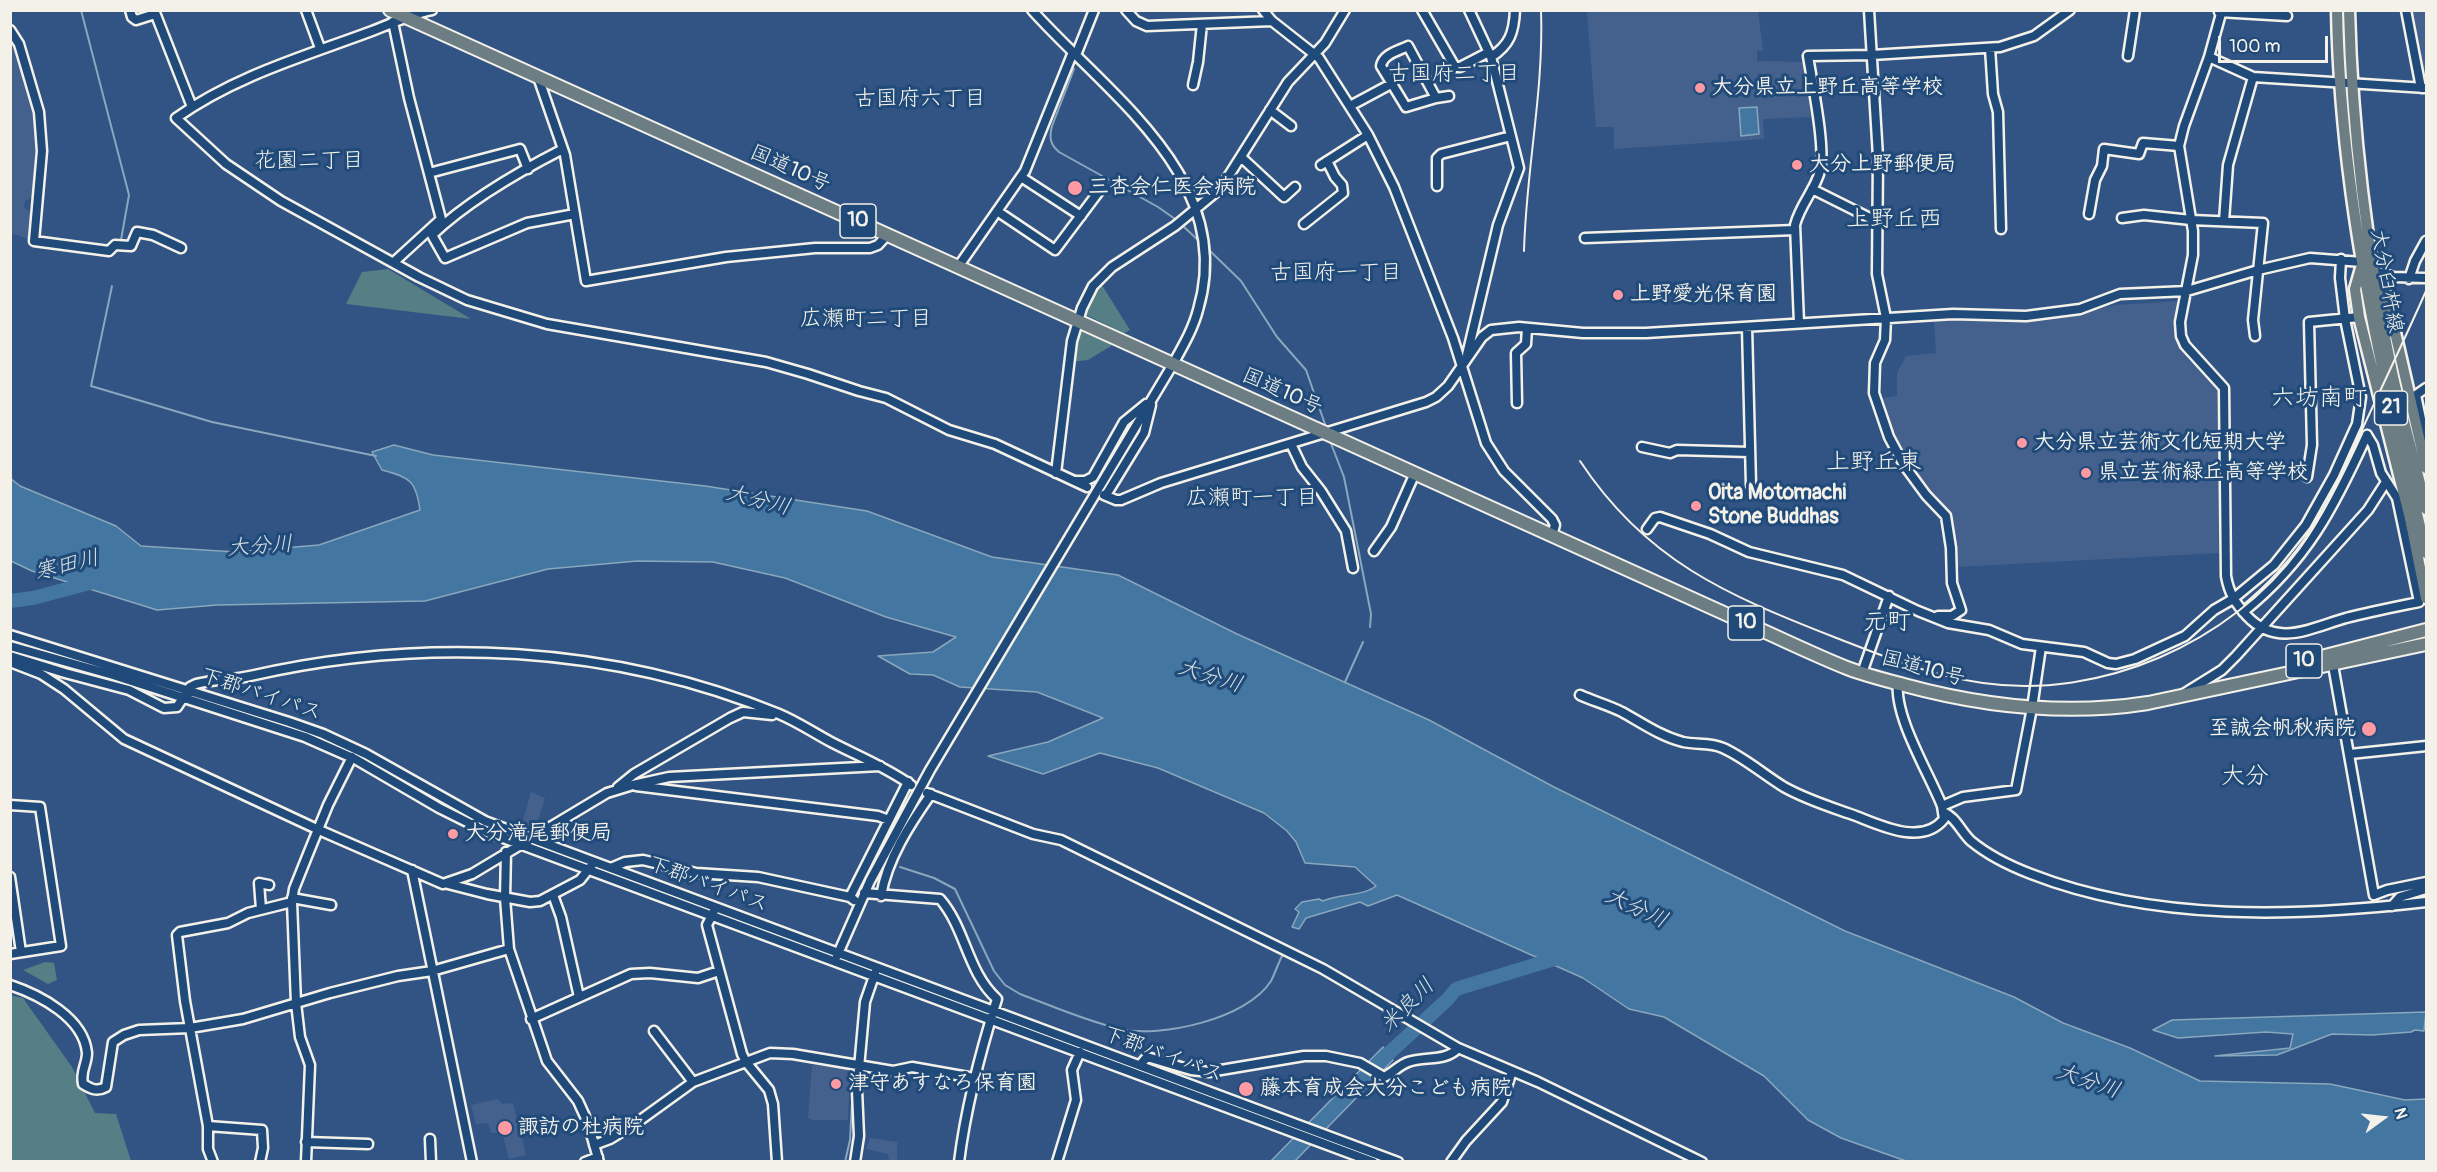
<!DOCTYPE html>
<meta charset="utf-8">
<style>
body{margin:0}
#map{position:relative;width:2437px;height:1172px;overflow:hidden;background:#315484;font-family:Pangolin,sans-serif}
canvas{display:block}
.frame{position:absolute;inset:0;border:12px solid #f4f1e8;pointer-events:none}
.north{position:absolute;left:2353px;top:1088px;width:60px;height:60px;-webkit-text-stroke:4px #1f4a7a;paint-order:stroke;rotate:75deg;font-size:16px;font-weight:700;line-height:24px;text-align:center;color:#f4f1e8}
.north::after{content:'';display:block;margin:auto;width:21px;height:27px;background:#f4f1e8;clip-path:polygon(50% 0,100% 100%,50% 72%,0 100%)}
.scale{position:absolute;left:2218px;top:36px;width:110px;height:27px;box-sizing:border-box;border:3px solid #f4f1e8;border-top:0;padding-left:8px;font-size:18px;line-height:21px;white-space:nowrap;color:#f4f1e8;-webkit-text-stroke:4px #1f4a7a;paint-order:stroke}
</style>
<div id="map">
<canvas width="2437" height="1172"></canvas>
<div class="frame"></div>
<div class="north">N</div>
<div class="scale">100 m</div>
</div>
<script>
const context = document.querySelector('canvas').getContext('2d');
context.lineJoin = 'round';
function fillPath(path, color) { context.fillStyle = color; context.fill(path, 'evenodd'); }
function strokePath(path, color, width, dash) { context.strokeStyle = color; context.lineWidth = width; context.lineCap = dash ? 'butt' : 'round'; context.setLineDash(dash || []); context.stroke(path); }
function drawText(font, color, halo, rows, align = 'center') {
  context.font = font + ' Pangolin,"Klee One",sans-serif'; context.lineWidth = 6; context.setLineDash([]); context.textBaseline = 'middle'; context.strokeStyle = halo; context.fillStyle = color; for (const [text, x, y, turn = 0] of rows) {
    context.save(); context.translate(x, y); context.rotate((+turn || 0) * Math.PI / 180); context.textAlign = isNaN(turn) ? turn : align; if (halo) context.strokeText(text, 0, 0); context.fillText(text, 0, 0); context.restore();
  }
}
fillPath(new Path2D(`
 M1587 11H1758L1763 51H1757V61L1803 62 1811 117 1763 119 1764 139 1614 149V127H1596Z
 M2408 11H2426V85H2422Z
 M10 37 15 45 35 111 38 134 35 196 25 201 24 207 33 214 31 240 11 233Z
 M2179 301 2177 339 2189 361 2198 366 2221 391 2219 553 1956 567 1949 512 1917 476 1894 436 1883 398 1897 396V373L1906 356 1936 353 1934 320 2041 318 2084 313 2115 305Z
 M531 792 545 798 535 830 522 824Z
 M812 1065 850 1069 848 1120H813L808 1118Z
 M498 1099 502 1104 513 1103 526 1155 509 1159 502 1132 491 1133 488 1123 476 1124 471 1105Z
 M870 1138 897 1142V1161H889L888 1154 866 1149Z`), '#44618e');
fillPath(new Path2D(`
 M388 269 471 319 346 304 362 272Z
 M1100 282 1130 330 1124 333 1082 313Z
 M1078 330 1111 344V346L1088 360 1071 362Z
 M45 962 54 963 57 980 48 984 23 970Z
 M10 995 23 998 72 1067 95 1113 116 1114 131 1161 13 1162 11 1159Z`), '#567e85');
const water = new Path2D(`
 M1757 107 1759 134 1741 136 1739 108Z
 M394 445 433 455 705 486 867 511 992 557 1118 575 1237 634 1429 720 1554 787 1845 931 2014 997 2063 1023 2130 1048 2200 1081 2330 1084 2405 1100 2426 1099V1161H1906L1841 1138 1808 1120 1764 1076 1664 1017 1629 1009 1583 978 1397 895 1368 906 1360 902 1306 918 1299 929 1292 927 1299 912 1295 909 1302 902 1319 899 1323 901C1339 894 1364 896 1376 886L1355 867 1305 863 1296 842 1287 831 1264 813 1158 768 1100 753 1043 774 988 756 1048 742 1103 718 1037 692 960 687 933 675 910 674 878 656 933 652 956 637 886 617 785 578 713 562 637 561 548 569 425 601 217 605 157 610 32 571 11 561 10 478 20 486 116 526 141 546 236 552 319 545 420 510C416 481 410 477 382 470L372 452Z
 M2426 1012 2424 1031 2415 1030 2411 1032 2372 1035 2332 1034 2277 1055 2215 1056 2290 1048 2293 1034 2266 1032 2178 1038 2153 1030 2172 1020Z
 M1383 1047 1393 1060 1295 1161 1270 1162Z`);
fillPath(water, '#4376a0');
strokePath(water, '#8aa7bd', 1.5);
strokePath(new Path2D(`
 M81 10 129 195 121 240
 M1074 69 1052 126C1049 138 1050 144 1059 152L1158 207 1178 221
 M1182 225 1200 242
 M1206 247 1241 281 1277 337 1306 370 1326 427
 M112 286 91 386 212 422 376 456
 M1330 441 1344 477 1371 614 1370 627
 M1345 682 1363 642
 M900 867 934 878 955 889 994 971 1005 985 1020 994C1052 1006 1086 1021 1120 1029 1161 1038 1247 1019 1271 981 1275 973 1278 964 1282 956
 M860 1016V999L866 984
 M845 1162 850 1140 853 1084`), '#8aa7bd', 2);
strokePath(new Path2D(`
 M10 601 33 598 97 581
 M1376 1065 1448 999 1456 989 1564 956`), '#4376a0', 14);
const minor = new Path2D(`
 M130 10 132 17 136 20 155 14
 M154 10 192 107
 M306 10 320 48
 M432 10C411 14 393 23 372 31 305 56 235 76 176 118L226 164 281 201 419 277 467 300 547 324 766 362 808 374 859 391 886 398 949 430 995 444 1087 487
 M1126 10 1136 21 1147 26 1272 21
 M1263 10 1272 21 1319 58 1368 135 1394 187 1453 338 1486 443 1504 471 1552 519 1555 525 1552 535
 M1422 10 1455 67H1460L1489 52
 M1869 10 1878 157 1877 274 1886 318 1885 340 1875 363 1874 393 1889 437 1904 465 1926 495 1946 516 1951 548 1952 583 1961 610 1952 616H1938
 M2222 10 2209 57 2184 126 2179 146 2193 231V255L2180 322 2181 336 2185 345 2224 388 2226 576C2229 593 2235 603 2247 616 2277 648 2311 628 2346 618 2370 612 2395 607 2419 602L2397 498 2381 473 2373 445 2367 435
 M2406 10 2421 88
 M2219 12 2287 16
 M393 22 409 98 441 219 394 262
 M10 30 19 44 39 112 42 151 34 241 109 251 115 245 131 246 137 232 153 235 181 248
 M1408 46 1436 98 1406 107 1381 66C1383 54 1398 51 1408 46Z
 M1990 48 1993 94 1998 112 2001 229
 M1076 55 1094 10
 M2128 56 2135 10
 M1491 57C1510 45 1514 32 1515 10
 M2209 57 2253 77 2426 88
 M538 77 565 155 586 281 726 257 815 248H870L878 245 888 234
 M1193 85 1198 62 1202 24
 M1436 98 1449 96
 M1350 106 1391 84
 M1270 110 1291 126
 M563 149C518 172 469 200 432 235L445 258 527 223 575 214
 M1241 157 1284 197 1295 187
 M1321 165 1368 135
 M429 173 520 149 528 169
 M1021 177 1081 216
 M1437 186V158L1441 154 1511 136
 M1812 189 1878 222
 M997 211 1055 250 1100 190
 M2089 214 2095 180 2102 166 2104 149 2139 154 2143 143 2179 146
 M2122 218 2144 215 2191 220 2263 223 2253 320 2255 336
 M2224 221 2228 165 2253 77
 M1304 224 1343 193 1342 185 1335 177 1327 161
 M1585 238 1795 230
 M958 267 1025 171 1073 52
 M2409 279 2415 261 2426 241
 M1799 323 1795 225C1800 205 1815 190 1820 171 1826 148 1812 82 1808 56L1872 55 2000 47 2034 36 2070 10
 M1747 327 1751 485
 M1467 355 1498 225 1519 168 1491 57 1469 10
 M2426 388 2416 395 2426 443
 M1517 403 1516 353 1526 344 1527 328
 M1291 444 1302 467 1321 491 1346 531 1353 568
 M1642 447 1670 453 1677 450 1750 452
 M1056 473 1072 341 1082 308 1093 286 1112 267 1175 226 1221 188 1288 82 1325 43 1345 10
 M2307 477 2312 445 2309 322 2359 317
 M1076 481H1085L1093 477 1124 422 1146 404
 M1104 495 1116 500H1121L1161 483 1426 402 1436 397 1448 386 1482 337 1491 330 1519 327 1583 333H1646L1953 314 2026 316 2080 309 2120 294 2187 291 2258 270 2310 258 2362 262 2373 270 2393 277 2426 278
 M1106 495 1144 433 1151 405
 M1647 529 1655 518 1660 517 1710 534 1749 552 1843 575 1918 611 1948 623 1989 630 2022 644 2084 652 2108 663 2116 664 2135 659 2185 636 2214 610 2233 599 2274 565 2306 525 2334 475 2357 424 2361 397 2345 319 2340 278 2341 259
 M1374 551 1391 527 1415 473
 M2243 612C2307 561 2334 507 2367 435
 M10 635 289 722 323 734 366 754 485 821 1398 1162
 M10 646 113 675 305 737 355 759 439 808 487 832 1373 1162
 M10 656 65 673 129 690 164 708 177 707 190 687 196 684C214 679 232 680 250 676 424 636 613 645 779 714 798 722 814 733 831 742 858 756 886 767 911 785
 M10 662 41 674 64 689 124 739 319 830 443 884 472 874 607 793 633 785 669 777 880 766
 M2333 665 2374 895 2387 890 2426 882
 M1862 673 1889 596
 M2185 693 2222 670 2236 656 2368 510 2386 482
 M1580 695C1593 701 1608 705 1622 712 1642 723 1660 736 1683 742 1697 745 1710 742 1723 748 1745 758 1763 774 1784 787 1807 800 1831 807 1856 816 1882 826 1922 846 1944 819L1942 806C1929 773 1894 717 1898 683
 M2350 754 2426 746
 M636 786 878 816 889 820
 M618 787 634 774 730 718 743 712 772 715
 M927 793 1033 834 1061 840 1323 969 1458 1048 1538 1082 1702 1162
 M10 805 40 807 61 946 10 954
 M1942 806 1963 797 2016 790 2032 708 2041 647
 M1943 812C1956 817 1961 832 1971 841 1988 855 2010 866 2031 874 2154 922 2297 917 2426 902
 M506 852 505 898 509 949 547 1061 578 1101 588 1123 599 1162
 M611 868 625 862 643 860 696 873 758 877 850 897
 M412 870 472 1162
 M10 877 21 952
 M448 884 487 894 530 902 540 901 580 880 592 865
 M864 893 940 899C966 929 967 972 997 999 980 1053 966 1106 959 1162
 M553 895 561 917 579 997
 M881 896C887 859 910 824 931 794
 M292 898 331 905
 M854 900 850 897 908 782
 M2392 906 2400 897 2426 889
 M261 909 259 883 269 885
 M714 911 707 925 742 1054 746 1062 769 1090 773 1104 777 1162
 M837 956 870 881 930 770 1173 364C1183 346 1193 329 1198 310 1237 179 1107 94 1032 10
 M10 985C40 995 84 1018 87 1053 87 1065 80 1071 83 1084 91 1089 97 1092 106 1087L113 1042 124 1035 139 1030 190 1028 243 1019 330 993 398 976 432 971 509 949
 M531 1019 631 974 650 973 698 978 719 971
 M654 1031 693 1082
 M1140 1065 1147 1057 1191 1070 1209 1072 1304 1056H1326L1360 1063 1384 1077C1393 1073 1399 1065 1408 1062 1425 1056 1446 1062 1458 1048
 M208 1126V1149L213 1162
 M430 1139 431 1162
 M306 1142 368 1144
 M594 1145 610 1139 639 1121 693 1082 770 1053 793 1054 893 1071 912 1067 974 1078
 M260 1162 263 1148 262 1130 208 1126 185 1001 177 935 180 932 228 923 248 913 292 902
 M306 1162 310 1065 300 1037 296 1003 292 902 294 889 308 854 328 805 352 757
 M585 1162 598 1157
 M855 1162 859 1136 857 1090 865 1002 875 973
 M1057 1162 1076 1100 1072 1070 1080 1052
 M1451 1162 1466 1141 1502 1102 1512 1071`);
const major = new Path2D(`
 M2337 10C2339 132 2358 253 2383 372 2396 433 2413 492 2426 553
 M2349 10C2352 132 2367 253 2392 372 2402 418 2416 463 2426 509
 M2361 268 2355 289 2359 317 2410 518 2426 598
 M2378 278 2386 293 2426 468`);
const highway = new Path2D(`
 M390 10 1759 629C1788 642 1817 656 1847 668 1865 675 1885 680 1904 685 1985 707 2065 716 2148 703L2426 644
 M2294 664 2426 630`);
strokePath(minor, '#f4f1e8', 13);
strokePath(major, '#f4f1e8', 15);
strokePath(highway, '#f4f1e8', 16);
strokePath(minor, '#1f4a7a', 8);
strokePath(major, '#6c7e84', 10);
strokePath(highway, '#6c7e84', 12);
strokePath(new Path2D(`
 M1524 251C1526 170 1544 91 1541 10
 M1580 461C1646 561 1727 595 1834 637 1883 656 1931 676 1983 683 2100 700 2231 643 2300 548 2328 509 2347 462 2367 419 2387 376 2407 334 2426 291`), '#f4f1e8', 2);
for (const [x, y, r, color] of [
 [1700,88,6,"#ff9aa2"],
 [1797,165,6,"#ff9aa2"],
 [1075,188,8,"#ff9aa2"],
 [1618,295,6,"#ff9aa2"],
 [2022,443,6,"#ff9aa2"],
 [2086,473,6,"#ff9aa2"],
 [1696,506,6,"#ff9aa2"],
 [2369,729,8,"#ff9aa2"],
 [453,834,6,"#ff9aa2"],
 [836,1084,6,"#ff9aa2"],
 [1246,1089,8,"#ff9aa2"],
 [505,1128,8,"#ff9aa2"]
]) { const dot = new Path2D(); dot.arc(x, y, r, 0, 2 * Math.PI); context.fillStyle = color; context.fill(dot); strokePath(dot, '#1f4a7a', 2); }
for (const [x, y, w] of [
 [858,221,36],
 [2391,408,33],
 [1746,623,36],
 [2304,661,36]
]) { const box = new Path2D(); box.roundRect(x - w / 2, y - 17, w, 34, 4.5); context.fillStyle = '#1f4a7a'; context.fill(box); strokePath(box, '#f4f1e8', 1.5); }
drawText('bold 20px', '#f4f1e8', null, [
 ["10",858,221],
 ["21",2391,408],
 ["10",1746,623],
 ["10",2304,661]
]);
drawText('bold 21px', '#f4f1e8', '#1f4a7a', [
 ["大分県立上野丘高等学校",1712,88],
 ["大分上野郵便局",1809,165],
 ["三杏会仁医会病院",1088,188],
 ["上野愛光保育園",1630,295],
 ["大分県立芸術文化短期大学",2034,443],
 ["県立芸術緑丘高等学校",2098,473],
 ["Oita Motomachi",1708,494],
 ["Stone Buddhas",1708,518],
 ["至誠会帆秋病院",2356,729,"right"],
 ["大分滝尾郵便局",465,834],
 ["津守あすなろ保育園",848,1084],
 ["藤本育成会大分こども病院",1260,1089],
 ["諏訪の杜病院",518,1128]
], 'left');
drawText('21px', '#f4f1e8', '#1f4a7a', [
 ["国道10号",790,169,24],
 ["大分臼杵線",2386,281,80],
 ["国道10号",1282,392,24],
 ["国道10号",1923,669,15],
 ["下郡バイパス",261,695,18],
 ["下郡バイパス",708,885,20],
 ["下郡バイパス",1163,1055,20]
]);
drawText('22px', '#f4f1e8', '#1f4a7a', [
 ["古国府二丁目",1454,74],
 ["古国府六丁目",920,99],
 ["花園二丁目",309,161],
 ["古国府一丁目",1336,273],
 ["広瀬町二丁目",866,319],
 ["広瀬町一丁目",1252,498]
]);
drawText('italic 22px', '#d9dfdd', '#1f4a7a', [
 ["大分川",758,501,14],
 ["大分川",260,547,-4],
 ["寒田川",67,566,-14],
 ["大分川",1210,677,17],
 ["大分川",1636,909,25],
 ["米良川",1408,1006,-45],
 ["大分川",2088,1082,19]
]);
drawText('24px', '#f4f1e8', '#1f4a7a', [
 ["上野丘西",1894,220],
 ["六坊南町",2319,399],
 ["上野丘東",1874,463],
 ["元町",1887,623],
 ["大分",2245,777]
]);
</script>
